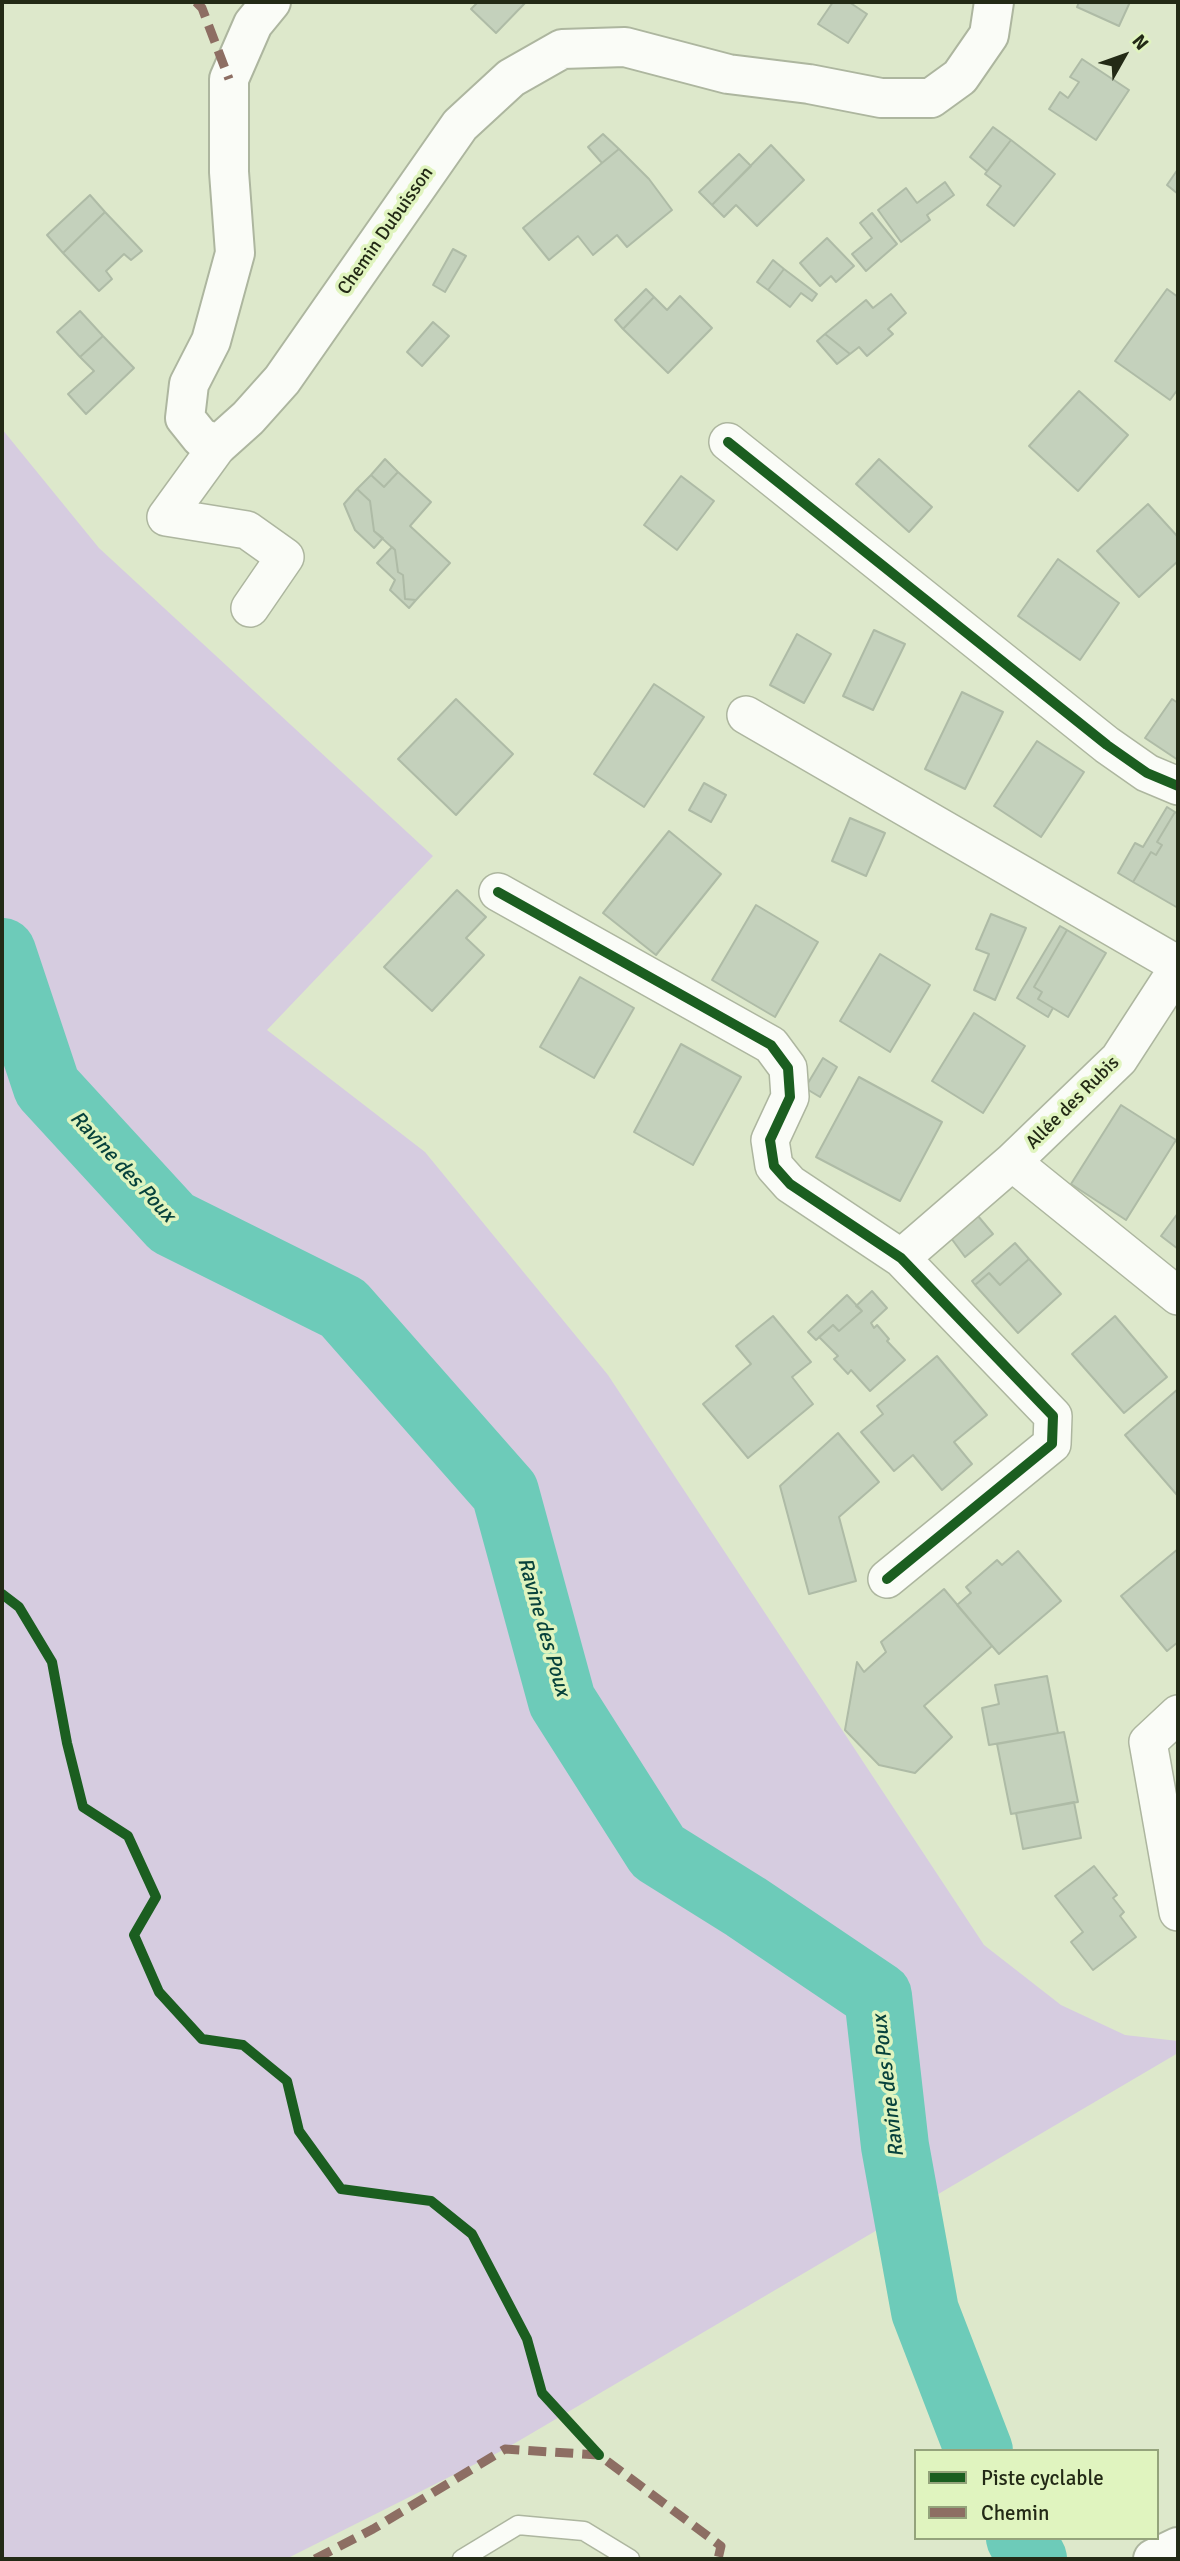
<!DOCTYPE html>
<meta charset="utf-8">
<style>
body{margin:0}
#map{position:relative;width:1180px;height:2561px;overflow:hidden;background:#dde8cb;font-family:Signika,sans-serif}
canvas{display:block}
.frame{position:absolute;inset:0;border:4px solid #232a16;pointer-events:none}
.legend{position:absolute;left:914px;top:2449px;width:245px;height:91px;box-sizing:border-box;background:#e0f4bf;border:2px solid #94a37b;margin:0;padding:9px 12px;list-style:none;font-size:21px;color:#232a16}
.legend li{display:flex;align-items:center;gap:14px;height:35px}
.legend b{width:35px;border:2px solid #94a37b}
.north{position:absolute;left:1089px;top:21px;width:70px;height:70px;-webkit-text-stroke:5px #e0f4bf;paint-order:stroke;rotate:50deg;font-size:19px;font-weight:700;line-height:28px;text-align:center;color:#232a16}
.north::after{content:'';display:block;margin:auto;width:24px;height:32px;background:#232a16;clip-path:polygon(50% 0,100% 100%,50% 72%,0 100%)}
</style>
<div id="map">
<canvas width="1180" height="2561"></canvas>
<div class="frame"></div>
<ul class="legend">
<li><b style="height:9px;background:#1b5e20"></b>Piste cyclable</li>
<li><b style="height:9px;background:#8d6e63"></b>Chemin</li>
</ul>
<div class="north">N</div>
</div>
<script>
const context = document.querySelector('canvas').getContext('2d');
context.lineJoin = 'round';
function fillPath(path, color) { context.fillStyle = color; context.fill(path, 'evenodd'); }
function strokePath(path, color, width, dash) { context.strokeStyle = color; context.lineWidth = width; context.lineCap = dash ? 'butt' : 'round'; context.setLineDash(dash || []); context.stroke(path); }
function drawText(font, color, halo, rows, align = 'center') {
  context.font = font + ' Signika,sans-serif'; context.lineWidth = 7; context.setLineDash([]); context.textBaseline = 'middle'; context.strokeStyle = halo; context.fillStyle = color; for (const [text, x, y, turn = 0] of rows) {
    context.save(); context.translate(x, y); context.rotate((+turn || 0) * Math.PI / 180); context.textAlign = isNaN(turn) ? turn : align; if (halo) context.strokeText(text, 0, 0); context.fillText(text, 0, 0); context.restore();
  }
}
fillPath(new Path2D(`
 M2 429 99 548 433 856 267 1030 425 1152 608 1375 984 1945 1061 2005 1125 2035 1178 2041V2053L505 2449 286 2559H2Z`), '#d6cce0');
strokePath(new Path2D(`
 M2 952 47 1087 172 1223 343 1308 505 1492 562 1701 658 1852 746 1907 878 1996 895 2146 925 2311 979 2451
 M1020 2538 1033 2559`), '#6dcbb9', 68);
const building = new Path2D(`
 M478 2H526L496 33 471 9Z
 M833 2H849L867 14 848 43 818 24Z
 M1079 2H1130L1119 26 1077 7Z
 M1082 59 1129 90 1096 140 1049 109 1060 92 1068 98 1079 82 1070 77Z
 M993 127 1011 140 987 171 970 157Z
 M603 134 619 149 602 163 588 147Z
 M1011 140 1055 174 1014 226 987 205 1001 186 985 174Z
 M771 145 804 180 757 226 736 205 724 217 712 205Z
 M619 149 649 179 672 210 627 247 617 235 593 255 578 236 549 260 523 228Z
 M739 154 751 166 712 205 699 192Z
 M1178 169V194L1167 185Z
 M945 182 954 195 927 215 930 220 901 242 878 210 906 188 917 203Z
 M90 195 105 212 63 253 47 235Z
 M105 212 142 251 131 260 124 254 106 271 112 279 99 291 63 253Z
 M872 213 897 244 866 271 852 254 872 238 860 223Z
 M827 238 854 266 836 282 831 276 820 286 800 263Z
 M453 249 466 256 445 292 433 285Z
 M773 260 784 269 768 290 757 282Z
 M784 269 817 294 812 301 801 293 790 307 768 290Z
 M646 289 654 297 623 329 615 320Z
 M1167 289 1178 297V389L1170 400 1115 361Z
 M891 294 906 313 888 329 893 334 867 356 859 347 850 354 825 334 866 300 873 308Z
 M680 296 712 328 668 373 623 329 654 297 667 310Z
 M80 311 103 336 80 357 57 332Z
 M433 322 449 336 422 366 407 352Z
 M825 334 850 354 837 364 817 341Z
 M103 336 134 368 86 414 68 394 94 371 80 357Z
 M1079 391 1128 435 1078 491 1029 446Z
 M385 459 398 472 384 487 371 475Z
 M879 459 932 507 909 532 856 484Z
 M398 472 431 502 410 526 450 563 416 600 405 599 403 575 398 572 395 550 374 531 370 501 357 489 371 475 384 487Z
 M681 476 714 501 677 550 644 525Z
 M357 489 370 501 374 531 383 538 374 548 355 530 344 504Z
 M1148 504 1178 537V561L1139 597 1097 551Z
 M392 547 395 550 398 572 403 575 405 599 416 600 409 608 390 590 395 580 377 563Z
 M1058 559 1119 603 1080 660 1018 616Z
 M874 630 905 644 873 710 843 696Z
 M797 634 831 654 804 703 770 685Z
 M654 684 704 717 644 807 594 774Z
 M962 692 1003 712 965 789 925 769Z
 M456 699 513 754 456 815 398 759Z
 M1172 699 1178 703V760L1145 738Z
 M1037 741 1084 772 1041 837 994 806Z
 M704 783 726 795 711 822 689 810Z
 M1167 807 1175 812 1157 842 1162 845 1156 855 1151 852 1133 882 1118 873 1135 843 1143 847Z
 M1175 812 1178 814V908L1133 882 1151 852 1156 855 1162 845 1157 842Z
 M850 818 885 833 866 876 832 861Z
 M669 831 721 874 656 955 603 913Z
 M457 890 486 917 466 938 484 955 432 1011 384 967Z
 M756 905 818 942 775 1017 712 980Z
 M991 914 1026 928 995 1000 974 990 989 954 976 949Z
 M1060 926 1067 930 1034 987 1042 992 1038 999 1053 1008 1048 1017 1017 998Z
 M1067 930 1106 953 1068 1017 1038 999 1042 992 1034 987Z
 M880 954 930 985 890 1052 840 1021Z
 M580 977 634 1008 594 1078 540 1047Z
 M974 1013 1025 1046 983 1113 932 1081Z
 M681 1044 741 1077 693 1165 634 1132Z
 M823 1058 837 1067 820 1097 805 1088Z
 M859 1077 942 1122 900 1201 816 1157Z
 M1121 1105 1176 1140 1126 1220 1071 1184Z
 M1178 1213V1249L1161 1236Z
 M978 1216 993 1234 965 1257 951 1238Z
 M1015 1243 1029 1259 1000 1285 989 1273 975 1285 972 1281Z
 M1029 1259 1061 1294 1018 1333 975 1285 989 1273 1000 1285Z
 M872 1291 887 1308 871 1323 874 1328 877 1325 889 1339 887 1341 905 1360 870 1391 851 1370 848 1374 834 1359 838 1356 819 1337 833 1325 839 1331 862 1311 856 1306Z
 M847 1295 862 1311 839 1331 833 1325 816 1340 808 1332Z
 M773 1316 811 1362 792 1377 813 1404 748 1458 703 1404 751 1364 736 1346Z
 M1115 1316 1167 1377 1124 1413 1072 1354Z
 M937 1356 987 1415 954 1442 972 1464 942 1490 913 1455 894 1471 861 1432 883 1414 877 1406Z
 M1178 1389V1494L1177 1495 1125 1435Z
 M838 1433 879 1482 839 1517 856 1581 809 1594 780 1486Z
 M1178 1549V1642L1167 1651 1121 1596Z
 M1018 1551 1061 1601 999 1654 957 1605 971 1593 966 1587 997 1560 1002 1565Z
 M944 1589 992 1646 924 1706 952 1737 915 1773 879 1765 845 1730 857 1662 864 1672 886 1652 881 1642Z
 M1047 1676 1058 1733 989 1745 982 1708 999 1704 995 1685Z
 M1064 1732 1078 1802 1011 1814 997 1744Z
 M1074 1802 1081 1838 1023 1849 1016 1813Z
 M1094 1866 1117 1895 1113 1898 1124 1912 1120 1916 1136 1937 1093 1970 1071 1942 1083 1932 1055 1896Z`);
fillPath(building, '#c4d1bc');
strokePath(building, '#aebba6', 2);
const service = new Path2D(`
 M462 2559 518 2525 584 2531 630 2559`);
const minor = new Path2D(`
 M728 442 1107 745 1147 773 1178 786
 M219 444 166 517 247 530 285 557 250 608
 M746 715 1178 965
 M498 892 771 1045 788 1068 790 1097 770 1140 774 1166 790 1184 901 1258 1053 1416 1052 1444 887 1579
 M1178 968 1119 1059 1012 1162 1178 1296
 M901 1258 1012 1162
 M1178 1714 1148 1742 1178 1912`);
const secondary = new Path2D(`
 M271 2 253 24 229 79V172L235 253 211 341 189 384 185 418 201 438 219 444 248 418 282 380 460 125 511 78 562 49 625 47 728 74 809 84 881 98H931L960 77 989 35 994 2`);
const trunk = new Path2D(`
 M1153 2559 1178 2547`);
strokePath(service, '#adb69f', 21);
strokePath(minor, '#adb69f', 40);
strokePath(secondary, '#adb69f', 42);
strokePath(trunk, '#adb69f', 42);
strokePath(service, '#fafcf7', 18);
strokePath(minor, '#fafcf7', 37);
strokePath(secondary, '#fafcf7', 38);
strokePath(trunk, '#fafcf7', 38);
strokePath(new Path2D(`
 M196 2 202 8 229 79
 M315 2559 373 2529 505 2449 599 2455 721 2546 718 2559`), '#8d6e63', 9, [18, 9]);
strokePath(new Path2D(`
 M728 442 1107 745 1147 773 1178 786
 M498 892 771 1045 788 1068 790 1097 770 1140 774 1166 790 1184 901 1258 1053 1416 1052 1444 887 1579
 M2 1594 19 1607 52 1662 67 1743 83 1807 128 1836 156 1897 134 1935 159 1992 202 2039 243 2045 287 2081 299 2131 341 2189 431 2201 472 2234 527 2339 542 2393 599 2455`), '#1b5e20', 10);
drawText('19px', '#232a16', '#e0f4bf', [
 ["Chemin Dubuisson",386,231,-55],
 ["Allée des Rubis",1073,1103,-45]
]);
drawText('italic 21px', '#07423c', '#e0f4bf', [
 ["Ravine des Poux",122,1167,47],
 ["Ravine des Poux",543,1627,74],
 ["Ravine des Poux",889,2086,-97]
]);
</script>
